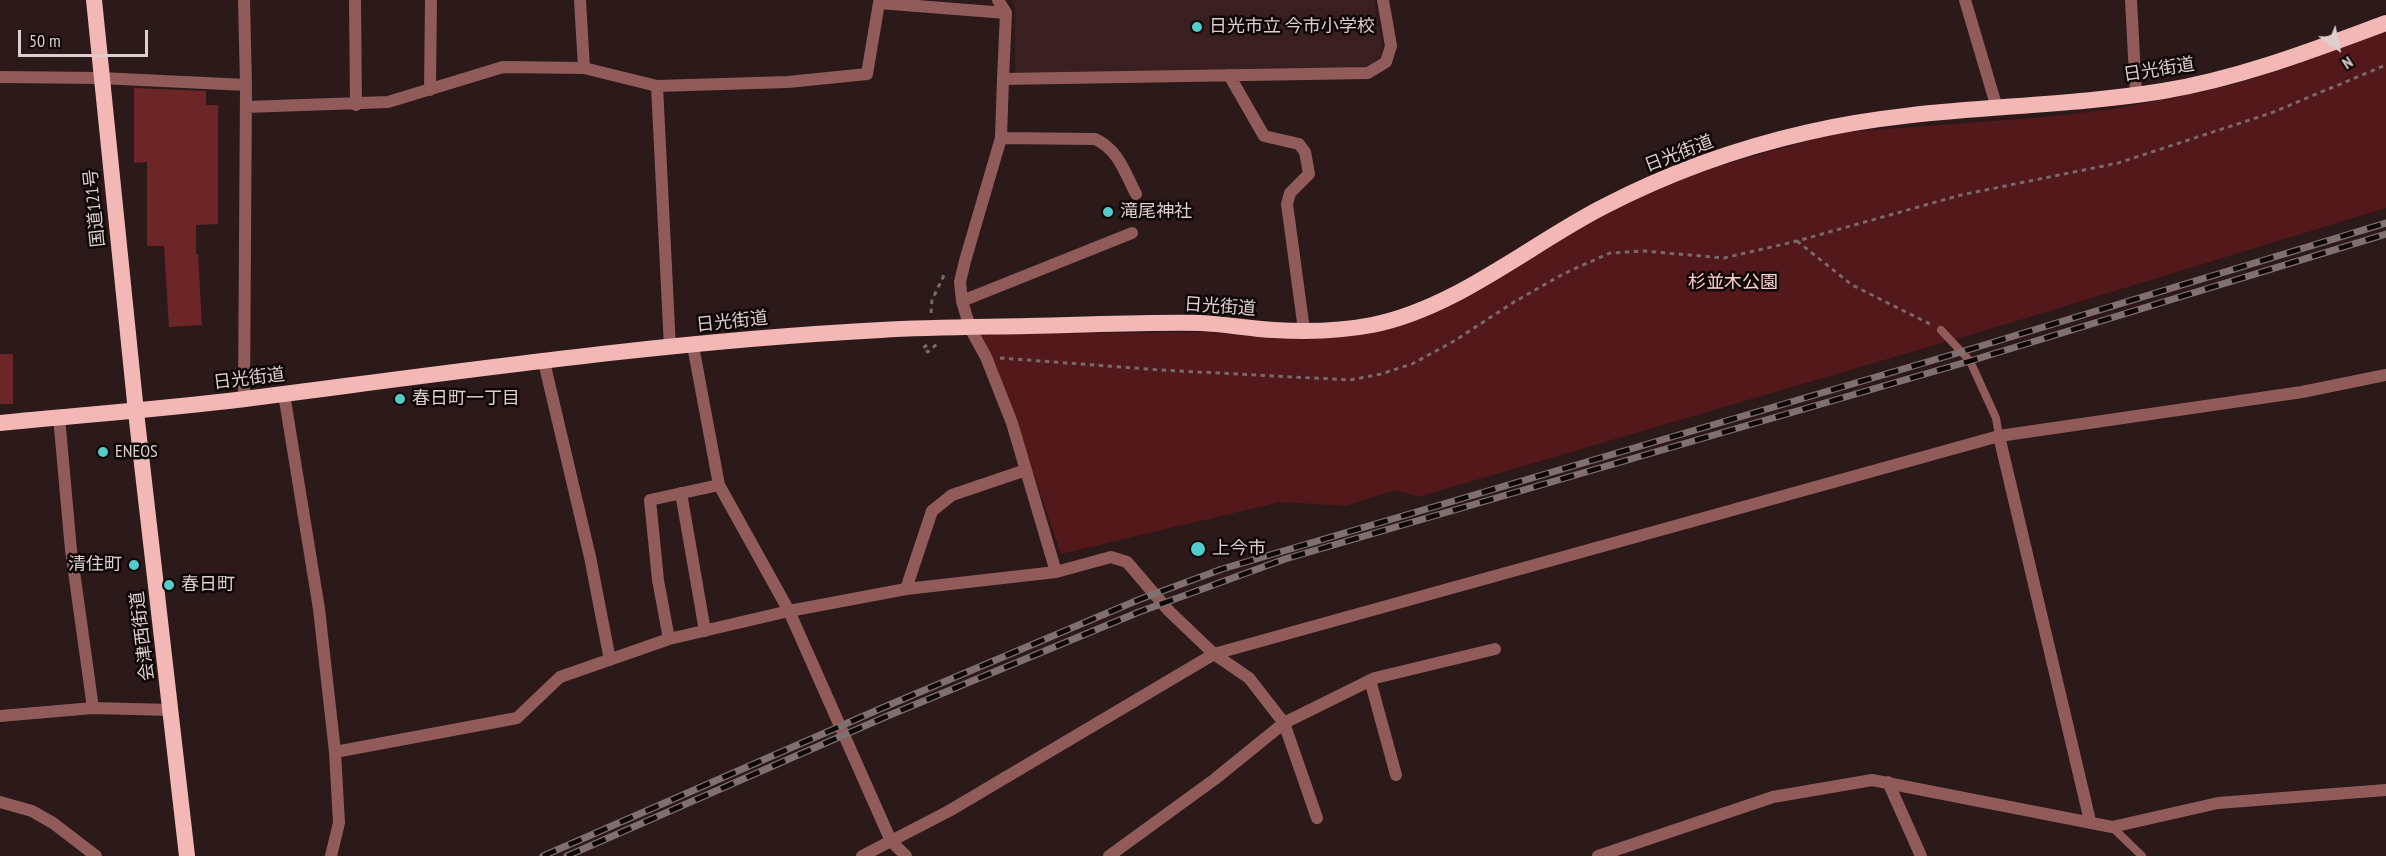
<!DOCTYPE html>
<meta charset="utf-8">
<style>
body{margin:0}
#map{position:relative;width:2386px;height:856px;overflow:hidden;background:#2c1919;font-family:"PT Sans Narrow",sans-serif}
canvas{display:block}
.north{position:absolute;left:2308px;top:18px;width:60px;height:60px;-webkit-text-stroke:4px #0f0706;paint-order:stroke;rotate:147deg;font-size:16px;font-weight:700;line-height:24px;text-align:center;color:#dccfce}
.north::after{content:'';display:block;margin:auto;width:21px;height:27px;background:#dccfce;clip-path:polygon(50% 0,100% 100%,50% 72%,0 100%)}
.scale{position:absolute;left:18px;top:30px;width:130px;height:27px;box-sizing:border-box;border:3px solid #dccfce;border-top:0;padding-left:8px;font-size:18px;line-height:21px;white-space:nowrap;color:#dccfce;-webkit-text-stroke:4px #0f0706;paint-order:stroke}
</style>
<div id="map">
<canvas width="2386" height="856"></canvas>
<div class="north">N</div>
<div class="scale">50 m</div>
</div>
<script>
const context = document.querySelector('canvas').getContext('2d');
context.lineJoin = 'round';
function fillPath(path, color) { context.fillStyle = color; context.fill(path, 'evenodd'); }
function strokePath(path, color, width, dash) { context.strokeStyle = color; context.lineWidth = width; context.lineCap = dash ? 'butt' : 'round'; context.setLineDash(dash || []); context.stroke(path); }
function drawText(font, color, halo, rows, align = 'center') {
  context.font = font + ' "PT Sans Narrow","Noto Sans JP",sans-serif'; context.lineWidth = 5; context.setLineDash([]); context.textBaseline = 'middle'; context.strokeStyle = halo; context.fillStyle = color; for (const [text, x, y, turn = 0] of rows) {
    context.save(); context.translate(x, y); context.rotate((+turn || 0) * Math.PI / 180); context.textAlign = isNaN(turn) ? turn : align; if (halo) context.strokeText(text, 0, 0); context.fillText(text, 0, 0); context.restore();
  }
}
fillPath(new Path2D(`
 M1011 0H1374L1383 47 1381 56 1363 70 1015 73V7Z`), '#391f1f');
fillPath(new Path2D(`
 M2386 30V208L2010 323 1418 497 1396 490 1346 506 1280 502 1061 554 996 365 980 334 1210 332 1268 338H1312L1370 332 1604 210 1691 174 1835 133 2044 117 2113 109 2201 92 2236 84 2283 69Z`), '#52181a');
fillPath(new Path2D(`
 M134 88 206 91V105H218V224L196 225V254H198L202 325 169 327 164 246H147V162L134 163Z
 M0 354H13V404H0Z`), '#6c2628');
strokePath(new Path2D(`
 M1797 241 1852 285 1930 324
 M931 313 932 300 945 273
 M927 345 923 348 928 352 937 344
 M1000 358 1162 370 1350 380 1381 374 1412 364 1454 341 1514 302 1565 273 1610 253 1644 251 1724 258 1797 241 1961 195 2118 163 2271 113 2386 65`), '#796868', 3, [4.5, 4.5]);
strokePath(new Path2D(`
 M1941 330 1970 361 1996 418 1999 436
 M2112 827 2142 856`), '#915b59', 8);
strokePath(new Path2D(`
 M355 0 356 105
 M580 0 584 68
 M998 0 1006 13 1003 79
 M1965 0 1997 108
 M2131 0 2136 95
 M1229 75 1264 136 1299 144 1305 152 1309 174 1290 193 1287 204 1304 330
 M0 77 101 78 246 85
 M657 86 670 348
 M430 90 431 0
 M246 107 388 102 503 67 584 68 657 86 788 82 867 74 879 3 1006 13
 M1001 138 1095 139C1118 149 1125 173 1136 194
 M962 301 1132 233
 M693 346 719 485 789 611 891 841 906 856
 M544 362 590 557 610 660
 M284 394 319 609 335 752 339 823 331 856
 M244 399 246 85 244 0
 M59 417 71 550 93 708
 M1999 436 2090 821
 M681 493 705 631
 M1056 572 1012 423 986 357 970 328 962 301 960 282 965 261 1001 138 1003 79 1368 73 1386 62 1391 46 1383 0
 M906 589 932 511 952 495 1026 470
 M669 639 658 580 650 500 719 485
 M1370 680 1396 775
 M0 716 93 708 171 710
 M335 752 517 718 560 677 669 639 789 611 906 589 1056 572 1111 557 1127 562 1169 611 1214 654 1249 678 1284 723 1317 818
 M1888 782 1921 856
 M0 802 32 811 53 823 96 856
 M862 856 949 811 1214 654 1999 436 2302 392 2386 375
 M1109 856 1215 779 1284 723 1375 678 1495 649
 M1598 856 1773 797 1872 780 2112 827 2218 803 2386 790`), '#915b59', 12);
strokePath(new Path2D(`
 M94 0 136 412 187 856
 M0 423C82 415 163 409 245 399 456 372 668 341 881 330 930 327 979 327 1028 326 1086 325 1143 322 1201 323 1225 324 1250 329 1274 330 1306 332 1341 331 1372 325 1454 309 1528 246 1601 208 1666 174 1738 148 1809 132 1925 105 2045 110 2163 91 2241 78 2313 50 2386 23`), '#f3b8b6', 16);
const rail = new Path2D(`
 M543 856 882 708 1138 600 1222 569 1961 352 2386 223
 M567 856 885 717 1139 612 1285 559 1970 361 2386 234`);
strokePath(rail, '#807070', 7);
strokePath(rail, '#0f0706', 4.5, [14]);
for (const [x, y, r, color] of [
 [1197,27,6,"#52cdcc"],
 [1108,212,6,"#52cdcc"],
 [400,399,6,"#52cdcc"],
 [103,452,6,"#52cdcc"],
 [1198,549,8,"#52cdcc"],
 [134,565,6,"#52cdcc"],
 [169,585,6,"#52cdcc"]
]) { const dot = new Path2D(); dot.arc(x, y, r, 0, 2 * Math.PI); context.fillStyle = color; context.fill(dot); strokePath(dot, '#0f0706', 2); }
drawText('18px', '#dccfce', '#0f0706', [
 ["日光市立 今市小学校",1209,27],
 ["滝尾神社",1120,212],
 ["春日町一丁目",412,399],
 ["ENEOS",115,452],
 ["上今市",1212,549],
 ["清住町",122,565,"right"],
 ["春日町",181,585]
], 'left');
drawText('18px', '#dccfce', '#0f0706', [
 ["日光街道",2159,70,-9],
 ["日光街道",1679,154,-21],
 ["国道121号",95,208,-96],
 ["日光街道",1220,307,4],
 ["日光街道",732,322,-6],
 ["日光街道",249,379,-7],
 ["会津西街道",143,636,-97]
]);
drawText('18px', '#ffd1ce', '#0f0706', [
 ["杉並木公園",1733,283]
]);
</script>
